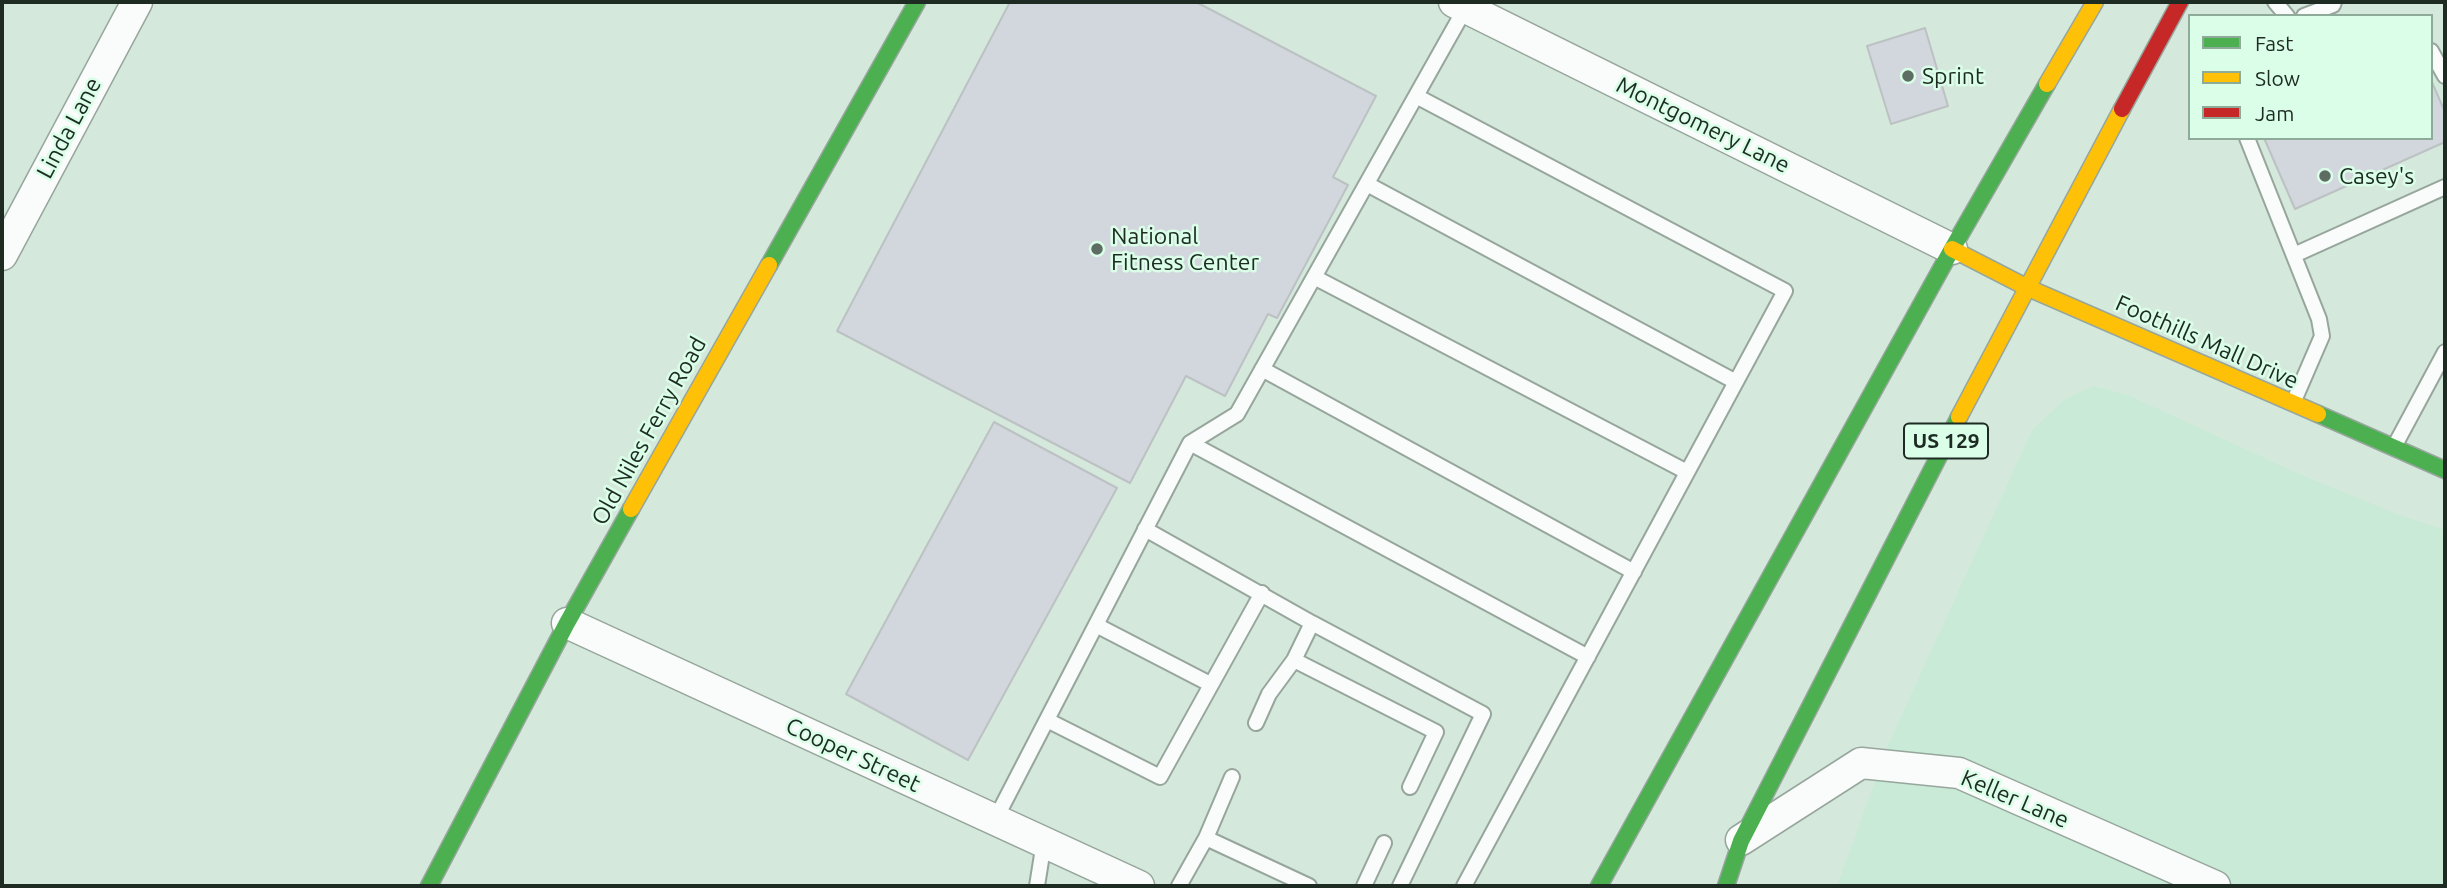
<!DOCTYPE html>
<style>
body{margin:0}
#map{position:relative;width:2447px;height:888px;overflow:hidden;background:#d5e8dc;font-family:Ubuntu,sans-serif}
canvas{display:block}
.frame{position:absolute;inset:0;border:4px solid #1d2b23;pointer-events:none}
.legend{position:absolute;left:2188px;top:14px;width:245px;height:126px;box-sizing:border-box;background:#dafee8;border:2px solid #8eaa99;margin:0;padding:9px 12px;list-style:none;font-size:21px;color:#1d2b23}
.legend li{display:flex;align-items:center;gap:14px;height:35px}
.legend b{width:35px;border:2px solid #8eaa99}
</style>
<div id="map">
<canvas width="2447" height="888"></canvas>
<div class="frame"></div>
<ul class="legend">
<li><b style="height:9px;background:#4caf50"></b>Fast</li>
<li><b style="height:9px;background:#ffc107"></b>Slow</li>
<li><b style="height:9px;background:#c62828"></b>Jam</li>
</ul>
</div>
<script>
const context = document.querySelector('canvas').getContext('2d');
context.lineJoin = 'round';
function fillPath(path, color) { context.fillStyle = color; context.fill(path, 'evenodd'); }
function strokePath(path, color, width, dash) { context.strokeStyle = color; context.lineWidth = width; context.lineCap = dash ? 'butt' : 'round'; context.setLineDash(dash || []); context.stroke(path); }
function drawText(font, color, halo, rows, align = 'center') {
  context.font = font + ' Ubuntu,sans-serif'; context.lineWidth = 5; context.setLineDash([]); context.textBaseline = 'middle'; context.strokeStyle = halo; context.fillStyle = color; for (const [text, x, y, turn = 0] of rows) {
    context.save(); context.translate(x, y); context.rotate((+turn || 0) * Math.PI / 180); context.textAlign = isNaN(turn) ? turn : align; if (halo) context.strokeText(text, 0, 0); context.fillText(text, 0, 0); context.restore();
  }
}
fillPath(new Path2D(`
 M2094 386 2128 395 2297 473 2399 515 2445 530V886H1837L1888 745 2032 430 2066 398Z`), '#c9ead6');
const building = new Path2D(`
 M1010 2H1196L1376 96 1333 177 1348 185 1277 318 1268 314 1225 396 1186 376 1130 483 837 331Z
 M1925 28 1948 106 1891 124 1867 46Z
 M2431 80 2445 112V142L2295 209 2264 138H2431Z
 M994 422 1117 488 968 760 846 694Z`);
fillPath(building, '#d2d6dd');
strokePath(building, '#bcc2c3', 2);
const lane = new Path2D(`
 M2275 2 2287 16
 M2304 16 2333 5 2334 2
 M2431 51 2445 76
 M1416 96 1785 291 1464 886
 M2247 138 2319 319 2322 336 2293 403
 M1367 184 1736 382
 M2294 255 2445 187
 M1314 277 1687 472
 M1262 369 1634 572
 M1190 443 1588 657
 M2394 447 2445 352
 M1145 529 1312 623 1483 714 1400 886
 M1096 625 1210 684
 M1294 660 1436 732 1410 787
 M1047 720 1160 777 1262 593
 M1256 723 1269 694 1294 660 1312 623
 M995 820 1190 443 1237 414 1466 7
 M1206 838 1232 777
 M1037 886 1044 842
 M1179 886 1206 838 1309 886
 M1364 886 1384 843`);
const street = new Path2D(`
 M1454 2 1952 249
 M2 255 137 2
 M567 623 1139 886
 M1741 840 1861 763 1959 773 2215 886`);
const fast = new Path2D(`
 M769 265 917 2
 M2318 414 2445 470
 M429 886 567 623 631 509
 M1599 886 1952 249 2047 84
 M1726 886 1741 841 1959 417`);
const slow = new Path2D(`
 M2047 84 2095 2
 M1952 249 2026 287 2318 414
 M1959 417 2122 109
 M631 509 769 265`);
const jam = new Path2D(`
 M2122 109 2180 2`);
strokePath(lane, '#97a69d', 18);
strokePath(street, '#97a69d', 33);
strokePath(fast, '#97a69d', 19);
strokePath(slow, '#97a69d', 19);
strokePath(jam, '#97a69d', 19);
strokePath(lane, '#f9fcfa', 14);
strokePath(street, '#f9fcfa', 30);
strokePath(fast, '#4caf50', 16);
strokePath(slow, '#ffc107', 16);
strokePath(jam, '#c62828', 16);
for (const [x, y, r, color] of [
 [1908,76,7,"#5d6d64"],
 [2325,176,7,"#5d6d64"],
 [1097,249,7,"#5d6d64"]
]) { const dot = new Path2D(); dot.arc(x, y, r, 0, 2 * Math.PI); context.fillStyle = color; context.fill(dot); strokePath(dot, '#dafee8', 2.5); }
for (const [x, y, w] of [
 [1946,441,84]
]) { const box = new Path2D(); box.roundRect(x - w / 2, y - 17.5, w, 35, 5); context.fillStyle = '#dafee8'; context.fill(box); strokePath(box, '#1d2b23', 2); }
drawText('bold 21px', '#1d2b23', null, [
 ["US 129",1946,441]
]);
drawText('23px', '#1d2b23', '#dafee8', [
 ["Sprint",1922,76],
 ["Casey's",2339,176],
 ["National",1111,236],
 ["Fitness Center",1111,262]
], 'left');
drawText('23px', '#1d2b23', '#dafee8', [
 ["Montgomery Lane",1703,125,26],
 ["Linda Lane",69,128,-62],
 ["Foothills Mall Drive",2207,342,24],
 ["Old Niles Ferry Road",649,431,-61],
 ["Cooper Street",853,755,25],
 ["Keller Lane",2015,799,23]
]);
</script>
